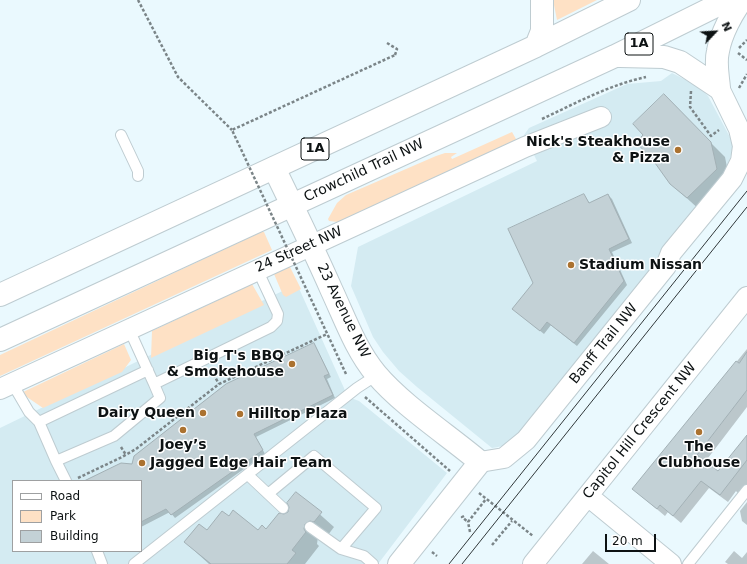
<!DOCTYPE html>
<meta charset="utf-8">
<style>
body{margin:0}
#map{position:relative;width:747px;height:564px;overflow:hidden;background:#eaf9fe;font-family:"DejaVu Sans",sans-serif}
canvas{display:block}
.legend{position:absolute;left:12px;top:480px;width:130px;height:72px;box-sizing:border-box;background:#fff;border:1px solid #9ea0a1;margin:0;padding:5px 7px;list-style:none;font-size:12px;color:#0d1213}
.legend li{display:flex;align-items:center;gap:8px;height:20px}
.legend b{width:20px;border:1px solid #9ea0a1}
.north{position:absolute;left:695px;top:12px;width:40px;height:40px;-webkit-text-stroke:3px #fff;paint-order:stroke;rotate:65deg;font-size:11px;font-weight:700;line-height:16px;text-align:center;color:#0d1213}
.north::after{content:'';display:block;margin:auto;width:14px;height:18px;background:#0d1213;clip-path:polygon(50% 0,100% 100%,50% 72%,0 100%)}
.scale{position:absolute;left:605px;top:534px;width:51px;height:18px;box-sizing:border-box;border:2px solid #0d1213;border-top:0;padding-left:5px;font-size:12px;line-height:14px;white-space:nowrap;color:#0d1213;-webkit-text-stroke:3px #fff;paint-order:stroke}
</style>
<div id="map">
<canvas width="747" height="564"></canvas>
<ul class="legend">
<li><b style="height:5px;background:#fff"></b>Road</li>
<li><b style="height:11px;background:#fee1c5"></b>Park</li>
<li><b style="height:11px;background:#c3d1d6"></b>Building</li>
</ul>
<div class="north">N</div>
<div class="scale">20 m</div>
</div>
<script>
const context = document.querySelector('canvas').getContext('2d');
context.lineJoin = 'round';
function fillPath(path, color) { context.fillStyle = color; context.fill(path, 'evenodd'); }
function strokePath(path, color, width, dash) { context.strokeStyle = color; context.lineWidth = width; context.lineCap = dash ? 'butt' : 'round'; context.setLineDash(dash || []); context.stroke(path); }
function drawText(font, color, halo, rows, align = 'center') {
  context.font = font + ' "DejaVu Sans",sans-serif'; context.lineWidth = 3; context.setLineDash([]); context.textBaseline = 'middle'; context.strokeStyle = halo; context.fillStyle = color; for (const [text, x, y, turn = 0] of rows) {
    context.save(); context.translate(x, y); context.rotate((+turn || 0) * Math.PI / 180); context.textAlign = isNaN(turn) ? turn : align; if (halo) context.strokeText(text, 0, 0); context.fillText(text, 0, 0); context.restore();
  }
}
fillPath(new Path2D(`
 M672 73 688 81H694L708 96 732 141V151L728 166 646 277 525 428 503 446 492 448 417 387 399 371 383 352 373 337 351 286 358 247 537 161 524 135 529 128 627 84 661 81Z
 M297 284 348 397 359 401 447 473 378 564H0V428ZM13 481H141V551H13Z`), '#d4ebf2');
fillPath(new Path2D(`
 M553 0H597L557 20Z
 M512 132 516 139 510 143 346 219 338 222 329 221 328 219 337 203 346 195 436 156 445 153H457L451 157 452 159Z
 M261 232H264L272 250 0 376V355Z
 M290 267 301 289 286 297 283 295 274 274Z
 M252 284 264 305 151 358 152 331Z
 M124 344 131 360 122 372 43 408 21 393Z`), '#fee1c5');
fillPath(new Path2D(`
 M664 96 725 157 730 183 701 211 670 183 645 135Z
 M584 195 590 204 608 195 612 199 632 243 612 252 627 285 577 346 551 325 544 334 517 312Z
 M314 344 331 377 327 379 335 398 256 437 265 454 175 518 170 512 141 527V481H86L133 465Z
 M747 349V407L705 462 718 473 747 437V497L744 501 736 491 728 502 709 488 681 523 668 512 665 516 633 489Z
 M296 493 334 527 328 535 318 537 317 544 319 546 305 564H209L185 542 207 532 229 517 258 531 267 530 289 513Z
 M747 502V525L742 521 740 511Z
 M593 551 609 564H582Z
 M734 551 742 558 747 552V564H728L725 562Z`), '#0003');
const building = new Path2D(`
 M664 94 711 142 717 169 687 198 670 184 655 163 636 142 643 135 633 124Z
 M584 194 589 203 608 194 629 239 609 249 624 281 574 343 547 322 540 331 512 309 533 283 508 229Z
 M314 343 329 374 324 376 333 395 254 434 263 450 171 515 166 509 141 522V481H84L121 463 132 464 134 456 226 384Z
 M747 352V390L697 455 718 471 747 435V460L720 495 701 481 673 516 660 505 657 509 632 489 736 361 739 363Z
 M296 492 322 512 314 522 310 521 305 524 304 529 306 532 292 550 296 553 287 564H211L184 542 199 524 207 530 222 511 229 516 233 510 258 530 262 525 266 529 279 513 284 514 288 512 289 507 287 503Z`);
fillPath(building, '#c3d1d6');
strokePath(building, '#a3b1b6', 1);
const lane = new Path2D(`
 M121 135 138 171V176
 M129 329 154 384 271 327 277 321 278 314 257 269
 M12 383 29 412 39 422
 M56 461 39 422 148 370
 M248 475 283 508
 M66 481 56 461 114 436 160 398 154 384
 M268 494 314 456 376 508 341 549
 M310 527 341 549 364 556 373 564
 M97 551 102 564
 M134 564 357 388 377 375
 M688 564 747 490`);
const street = new Path2D(`
 M0 389 525 147 601 117
 M480 462 504 458 526 440 666 266 671 253 732 179 741 161 743 146 739 129 719 88
 M588 496 671 564
 M533 564 747 297`);
const secondary = new Path2D(`
 M274 168C294 209 314 250 332 291 345 319 356 350 376 374 402 405 448 435 480 462L399 564`);
const highway = new Path2D(`
 M536 46 542 31V0
 M620 56 664 57 680 62 719 88
 M719 88C718 76 715 63 718 51 721 34 732 13 742 0
 M0 295 536 46 629 0
 M0 340 615 56 728 0`);
strokePath(lane, '#beccd1', 12);
strokePath(street, '#beccd1', 22);
strokePath(secondary, '#beccd1', 24);
strokePath(highway, '#beccd1', 24);
strokePath(new Path2D(`
 M138 0 178 77 232 130
 M387 43 397 49 395 55
 M739 48 747 40
 M738 53 747 60
 M739 88 747 74
 M691 91 690 107 711 136 719 130
 M542 119C576 103 609 85 646 77
 M211 370 219 384
 M365 397 450 471
 M121 447 126 455
 M78 478 122 457 136 449 219 384 327 334
 M479 493 533 536
 M464 516 462 517 468 522
 M470 532 468 522 486 499
 M492 545 512 521
 M432 552 437 556`), '#7b8588', 2.5, [3, 2]);
strokePath(lane, '#fff', 10);
strokePath(street, '#fff', 20);
strokePath(secondary, '#fff', 22);
strokePath(highway, '#fff', 22);
strokePath(new Path2D(`
 M449 564 747 191
 M462 564 747 207`), '#31383a', 1);
strokePath(new Path2D(`
 M346 374 232 130 395 55`), '#7b8588', 2.5, [3, 2]);
for (const [x, y, r, color] of [
 [678,150,4,"#ab7230"],
 [571,265,4,"#ab7230"],
 [292,364,4,"#ab7230"],
 [203,413,4,"#ab7230"],
 [240,414,4,"#ab7230"],
 [183,430,4,"#ab7230"],
 [699,432,4,"#ab7230"],
 [142,463,4,"#ab7230"]
]) { const dot = new Path2D(); dot.arc(x, y, r, 0, 2 * Math.PI); context.fillStyle = color; context.fill(dot); strokePath(dot, '#fff', 1.5); }
for (const [x, y, w] of [
 [639,44,28],
 [315,149,28]
]) { const box = new Path2D(); box.roundRect(x - w / 2, y - 11, w, 22, 3); context.fillStyle = '#fff'; context.fill(box); strokePath(box, '#0d1213', 1); }
drawText('bold 13px', '#0d1213', null, [
 ["1A",639,44],
 ["1A",315,149]
]);
drawText('bold 14px', '#0d1213', '#fff', [
 ["Nick's Steakhouse",670,142],
 ["& Pizza",670,158],
 ["Stadium Nissan",579,265,"left"],
 ["Big T's BBQ",284,356],
 ["& Smokehouse",284,372],
 ["Dairy Queen",195,413],
 ["Hilltop Plaza",248,414,"left"],
 ["Joey’s",183,445,"center"],
 ["The",699,447,"center"],
 ["Clubhouse",699,463,"center"],
 ["Jagged Edge Hair Team",150,463,"left"]
], 'right');
drawText('14px', '#0d1213', '#fff', [
 ["Crowchild Trail NW",364,171,-25],
 ["24 Street NW",299,250,-24],
 ["23 Avenue NW",343,311,64],
 ["Banff Trail NW",604,344,-51],
 ["Capitol Hill Crescent NW",640,431,-51]
]);
</script>
